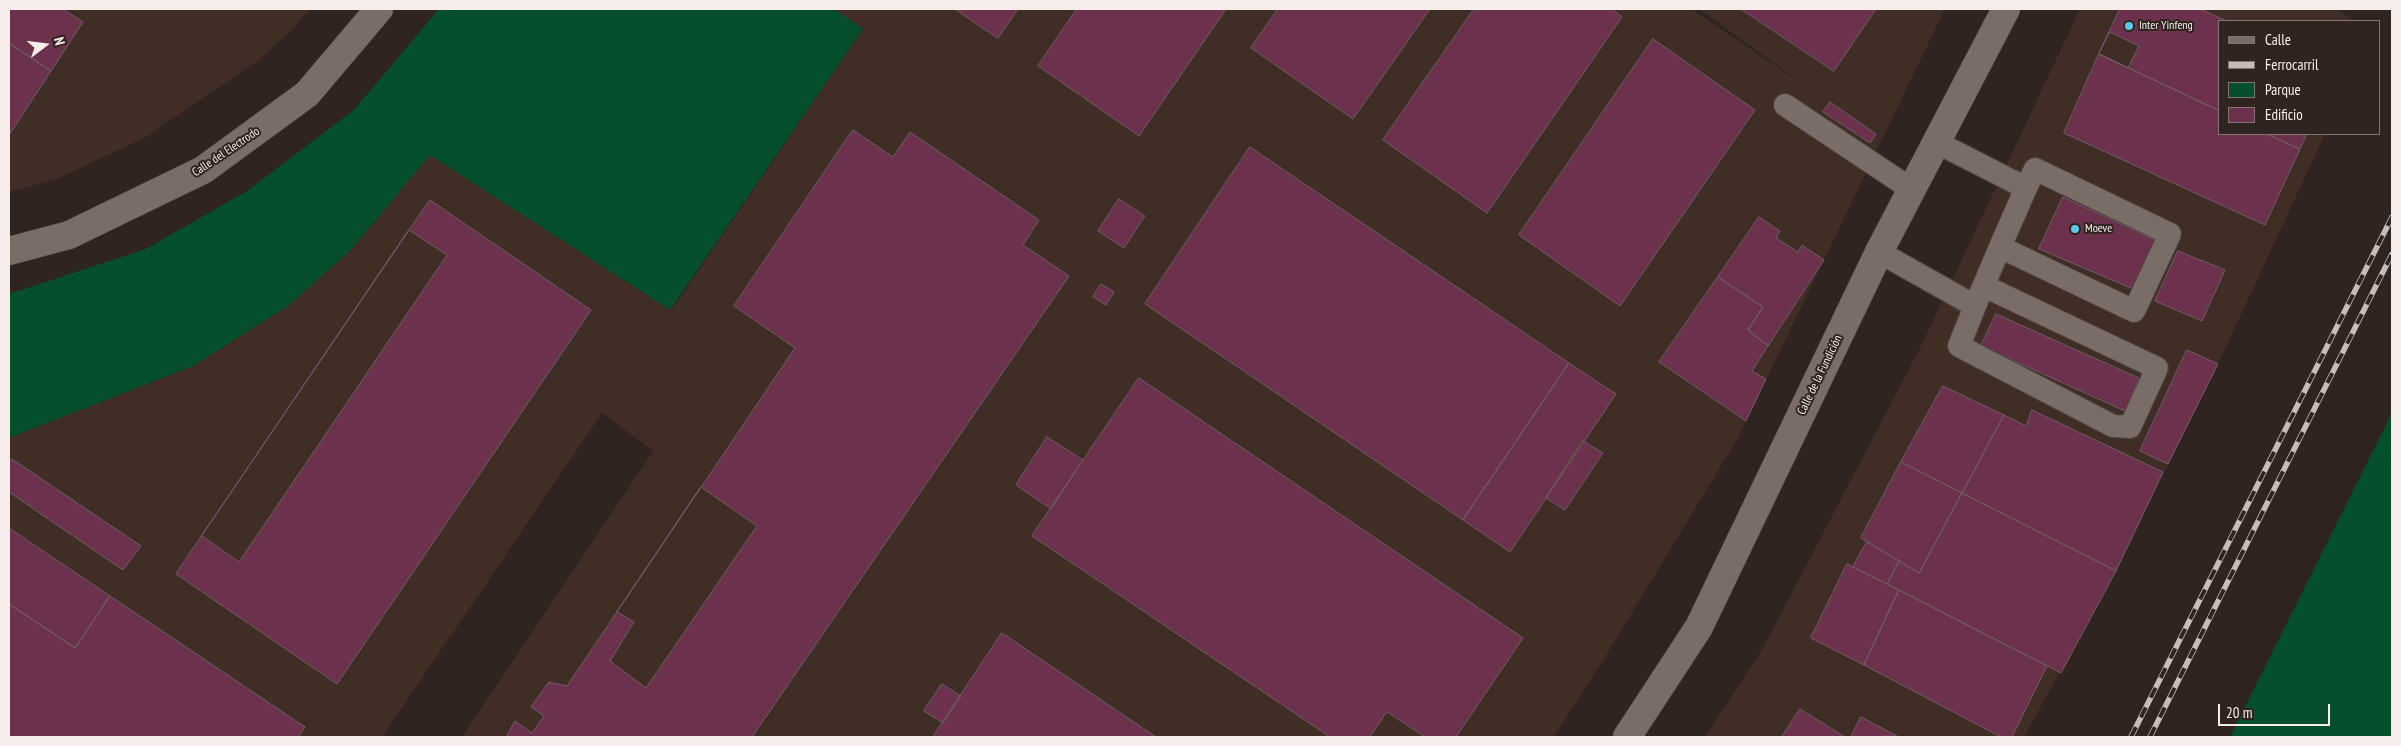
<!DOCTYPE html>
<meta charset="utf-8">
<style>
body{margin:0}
#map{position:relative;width:2401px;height:746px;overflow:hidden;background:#302420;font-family:"PT Sans Narrow",sans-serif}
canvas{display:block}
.frame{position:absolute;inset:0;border:10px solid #f7eeeb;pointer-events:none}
.legend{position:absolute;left:2218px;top:20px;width:162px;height:115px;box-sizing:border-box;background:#302420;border:1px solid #807571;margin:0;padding:6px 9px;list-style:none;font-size:15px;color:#f7eeeb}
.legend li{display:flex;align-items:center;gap:10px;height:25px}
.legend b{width:25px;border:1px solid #807571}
.north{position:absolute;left:20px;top:20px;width:50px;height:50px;-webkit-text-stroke:4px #302420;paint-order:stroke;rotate:75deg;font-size:14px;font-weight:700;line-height:20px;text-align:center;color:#f7eeeb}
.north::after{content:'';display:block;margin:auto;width:18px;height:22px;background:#f7eeeb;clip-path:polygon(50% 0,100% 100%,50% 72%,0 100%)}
.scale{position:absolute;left:2218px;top:704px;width:112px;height:22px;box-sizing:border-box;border:2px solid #f7eeeb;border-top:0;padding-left:6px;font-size:15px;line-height:18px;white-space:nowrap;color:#f7eeeb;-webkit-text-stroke:4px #302420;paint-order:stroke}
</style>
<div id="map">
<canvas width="2401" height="746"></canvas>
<div class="frame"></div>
<ul class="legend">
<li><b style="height:6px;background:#7a6c66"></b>Calle</li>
<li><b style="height:6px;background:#c6bcb9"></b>Ferrocarril</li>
<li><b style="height:14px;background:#054f2c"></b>Parque</li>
<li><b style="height:14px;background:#6c314d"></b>Edificio</li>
</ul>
<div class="north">N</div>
<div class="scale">20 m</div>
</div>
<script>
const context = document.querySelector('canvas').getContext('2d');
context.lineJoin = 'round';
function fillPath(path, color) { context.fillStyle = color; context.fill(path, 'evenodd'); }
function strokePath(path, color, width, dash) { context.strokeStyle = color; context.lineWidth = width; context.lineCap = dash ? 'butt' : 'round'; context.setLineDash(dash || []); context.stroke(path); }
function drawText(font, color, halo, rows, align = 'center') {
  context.font = font + ' "PT Sans Narrow",sans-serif'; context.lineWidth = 4; context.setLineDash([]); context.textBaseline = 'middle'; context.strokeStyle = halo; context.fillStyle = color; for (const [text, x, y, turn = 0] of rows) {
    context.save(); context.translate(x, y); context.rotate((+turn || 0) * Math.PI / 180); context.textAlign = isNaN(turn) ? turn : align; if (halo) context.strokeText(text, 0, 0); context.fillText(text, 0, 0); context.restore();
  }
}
fillPath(new Path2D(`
 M9 9H310L295 27 259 60 146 137 57 179 9 192Z
 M834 9H1691L1813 91 1699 9H1945L1738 438 1605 657 1554 737H462L653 451 602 413 382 737H9V438L193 366 350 251 430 154 671 311 863 29Z
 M2080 9H2337L2355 21H2220V134H2325L2218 364 2116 571 2024 737H1705L1763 648 1921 346Z`), '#3f2d26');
fillPath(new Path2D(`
 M439 9H834L863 29 670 310 430 155 350 251 288 306 193 366 9 438V294L146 249 247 191 354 110Z
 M2392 413V737H2230Z`), '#054f2c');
const building = new Path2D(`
 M9 9H63L83 22 51 71 9 43Z
 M955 9H1018L998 38Z
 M1077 9H1226L1139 136 1038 66Z
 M1278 9H1430L1353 119 1251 48Z
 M1474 9H1611L1622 17 1487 213 1383 140Z
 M1741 9H1876L1834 71Z
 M2120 9H2200L2227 21H2220V111L2099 54Z
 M2110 32 2139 46 2128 68 2099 54Z
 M1653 39 1755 110 1620 306 1519 235Z
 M9 43 51 71 9 135Z
 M2099 54 2220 111V134H2267L2300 149 2265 225 2064 133Z
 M1830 102 1876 134 1870 143 1823 112Z
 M853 130 893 157 910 132 1039 220 1023 245 1069 276 752 737H506L515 721 532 733 544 716 531 707 549 682 567 686 795 348 734 306Z
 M2267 134H2307L2300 149Z
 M1250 147 1569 363 1463 520 1145 304Z
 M2063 197 2161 243 2138 291 2039 249Z
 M1119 199 1145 216 1124 248 1098 231Z
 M430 200 591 310 337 684 176 574Z
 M1759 217 1780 231 1776 238 1798 252 1802 245 1824 260 1768 346 1748 330 1763 307 1718 277Z
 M409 230 447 255 239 562 202 536Z
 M2178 251 2225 270 2202 321 2155 301Z
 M1718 277 1763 307 1748 330 1768 346 1752 371 1766 379 1746 421 1659 362Z
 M1101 284 1114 292 1106 305 1093 297Z
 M1996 314 2139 378 2125 411 1981 346Z
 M2187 350 2218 364 2168 464 2140 451Z
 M1569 363 1616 394 1510 552 1463 520Z
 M1139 378 1523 638 1456 737H1330L1032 536Z
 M1943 386 2004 415 1962 493 1901 462Z
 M2032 410 2163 472 2116 571 1962 493 2004 415 2026 426Z
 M1047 437 1083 460 1051 509 1016 485Z
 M1583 441 1603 453 1565 510 1546 498Z
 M12 459 141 546 123 570 9 492V463Z
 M1901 462 1962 493 1919 573 1861 538Z
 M701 487 757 526 646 688 610 661 634 622 617 612Z
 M1962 493 2116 571 2061 673 1887 584 1899 561 1919 573Z
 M9 528 110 596 75 648 9 604Z
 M1867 542 1899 561 1887 584 1853 567Z
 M1847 564 1899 590 1864 665 1811 638Z
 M1899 590 2047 666 2012 737H2001L1864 665Z
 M110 596 305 727 298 737H9V604L75 648Z
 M1002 633 1156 737H933Z
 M942 684 961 696 943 723 924 711Z
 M1800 709 1845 737H1782Z
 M1387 712 1425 737H1370Z
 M1861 717 1897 736 1851 737Z`);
fillPath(building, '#6c314d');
strokePath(building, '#6d5e64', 1);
const lane = new Path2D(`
 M1785 105 1911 189
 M1936 142 2026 188 2035 169 2170 234 2134 311 2000 247 2026 188
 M1879 252 1975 306 2000 247
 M1975 306 1959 346 2113 426 2130 427 2157 368 1984 286`);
const street = new Path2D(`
 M9 251 69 235 203 170 307 94 379 9
 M1627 737 1699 627 1879 252 2006 9`);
strokePath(lane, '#4e433f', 24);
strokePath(street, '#4e433f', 29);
strokePath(lane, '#7a6c66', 22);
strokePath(street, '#7a6c66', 28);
const rail = new Path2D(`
 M2131 737 2392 217
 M2150 737 2392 254`);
strokePath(rail, '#c6bcb9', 5.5);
strokePath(rail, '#302420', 4, [11]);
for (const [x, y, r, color] of [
 [2129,26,5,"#5ac8e6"],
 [2075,229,5,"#5ac8e6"]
]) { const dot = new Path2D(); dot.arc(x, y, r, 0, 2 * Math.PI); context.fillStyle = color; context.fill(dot); strokePath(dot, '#302420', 2); }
drawText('12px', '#f7eeeb', '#302420', [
 ["Inter Yinfeng",2139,26],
 ["Moeve",2085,229]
], 'left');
drawText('12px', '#f7eeeb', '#302420', [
 ["Calle del Electrodo",226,152,-34],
 ["Calle de la Fundición",1820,375,-64]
]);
</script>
